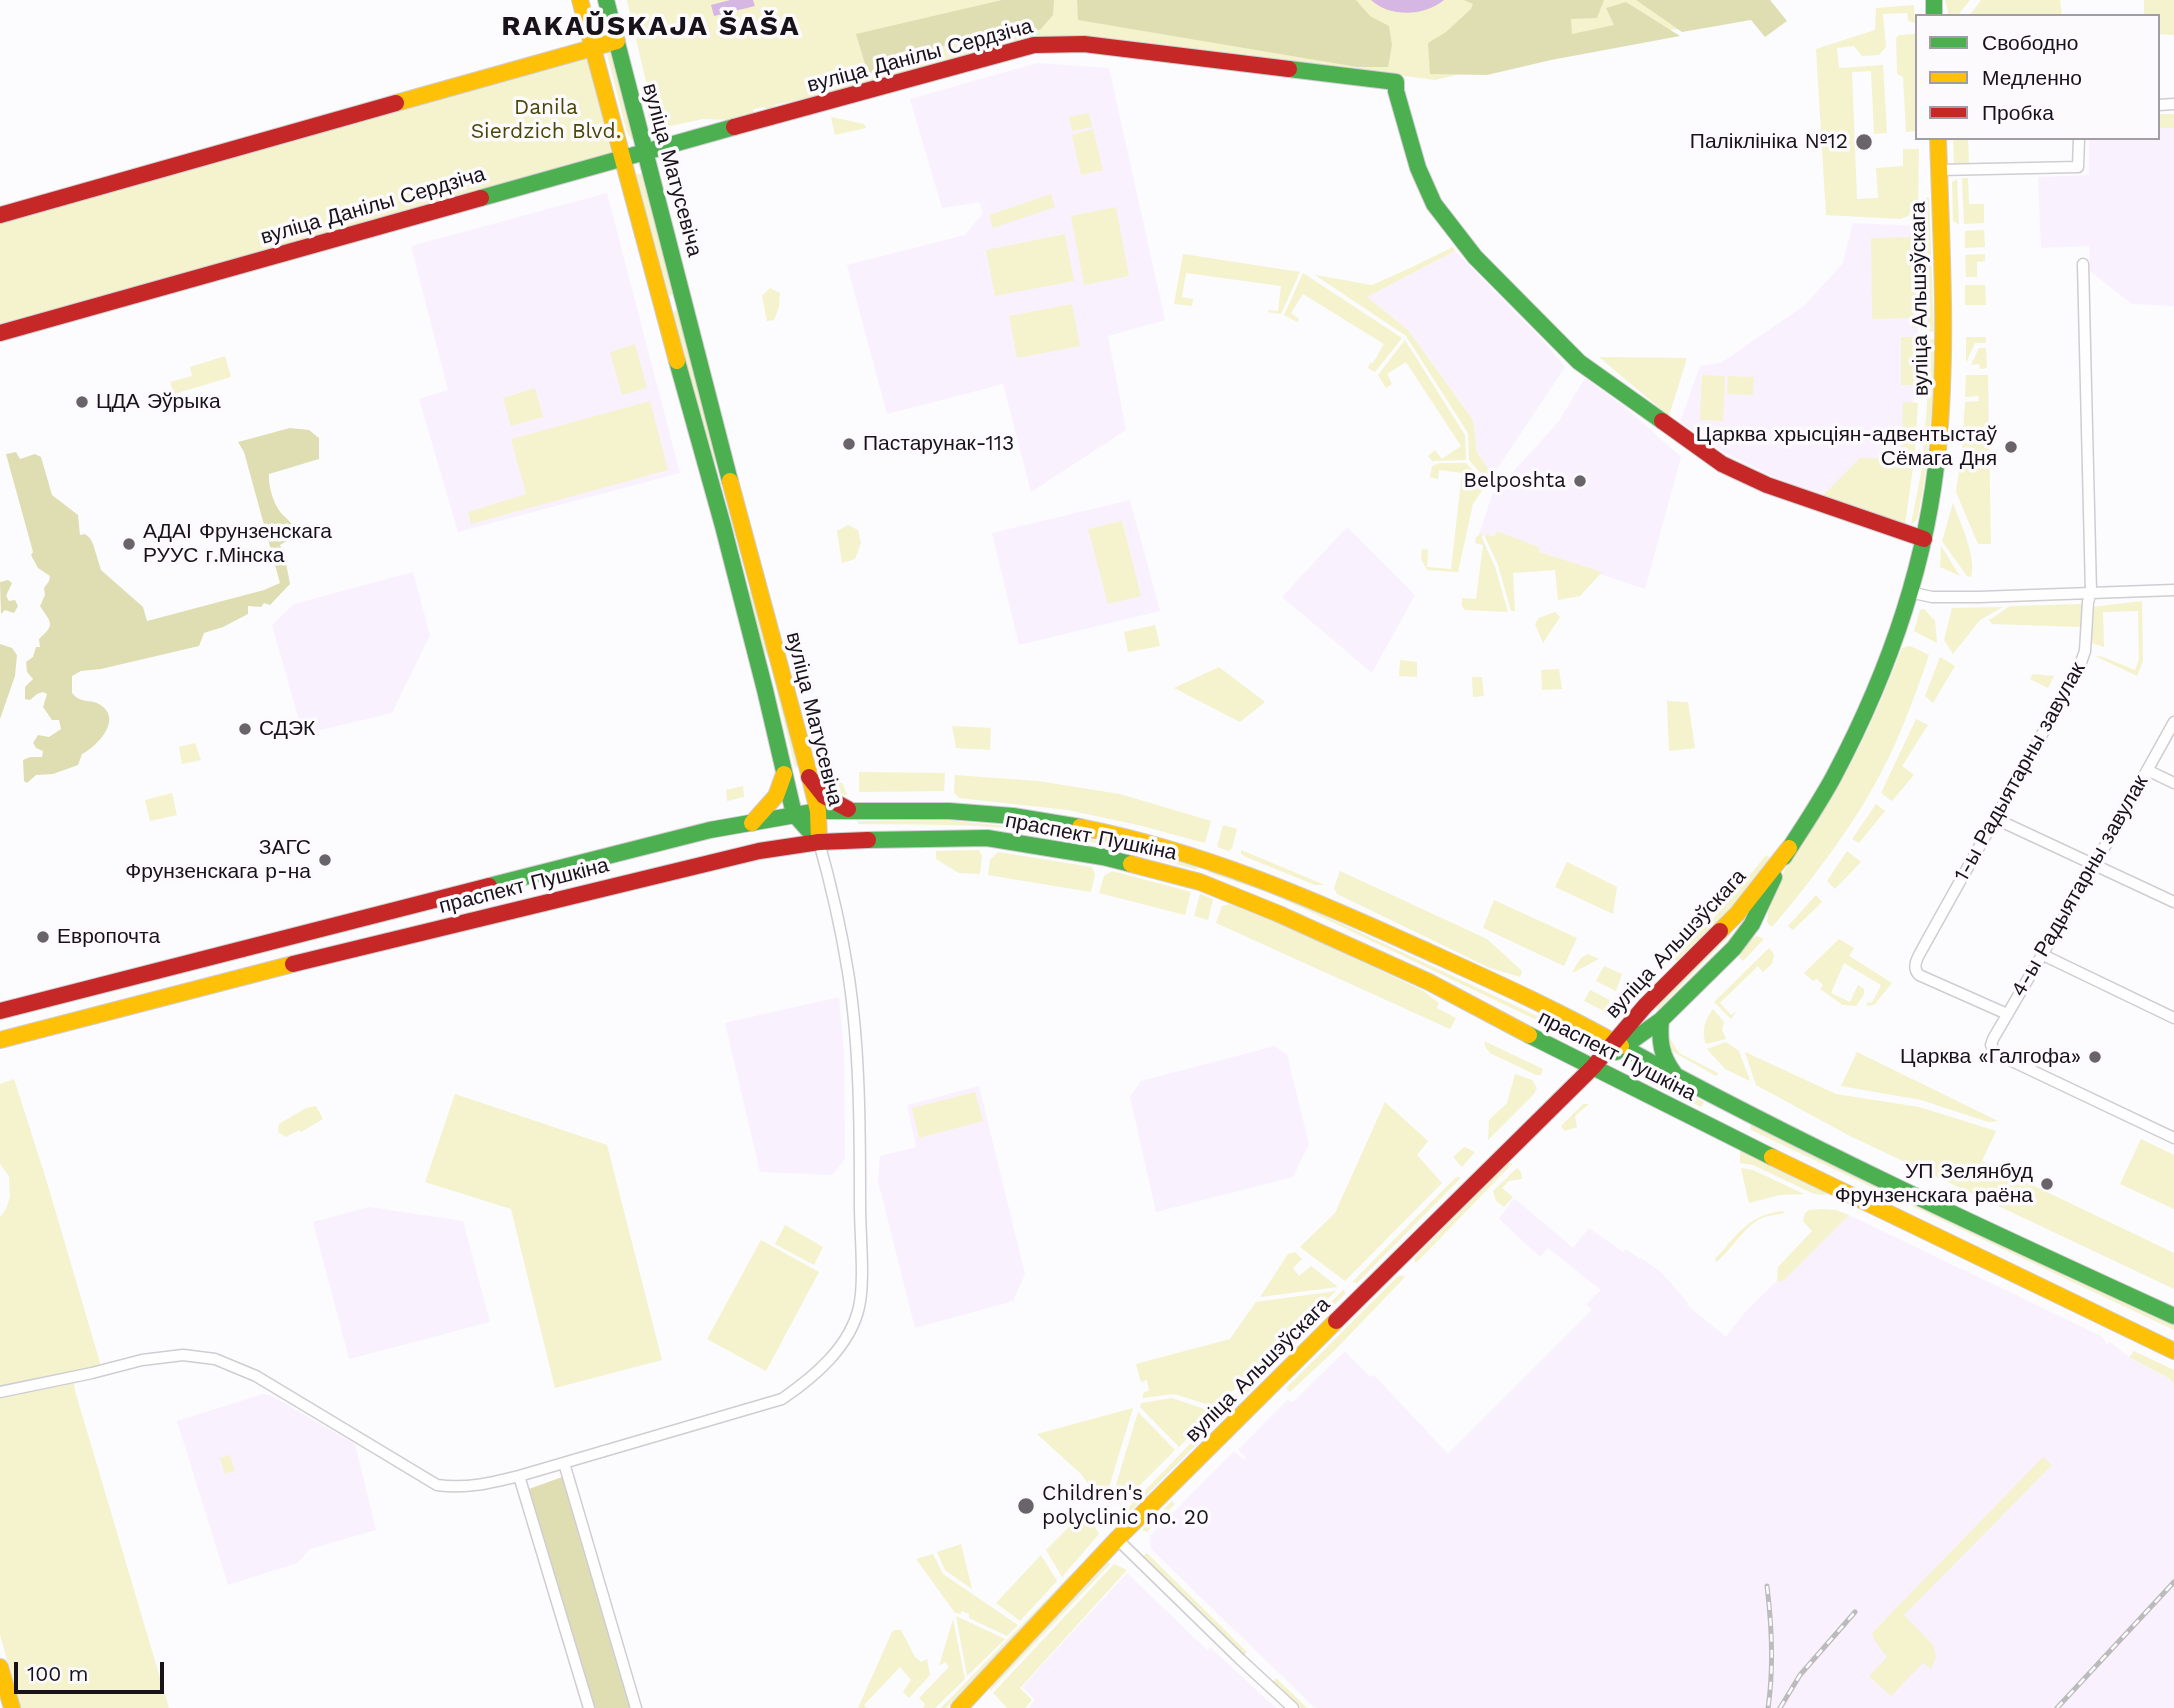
<!DOCTYPE html>
<meta charset="utf-8">
<style>
body{margin:0}
#map{position:relative;width:2174px;height:1708px;overflow:hidden;background:#fcfbfd;font-family:"Work Sans",sans-serif}
canvas{display:block}
.legend{position:absolute;left:1915px;top:14px;width:245px;height:126px;box-sizing:border-box;background:#fdfafe;border:2px solid #a19ea3;margin:0;padding:9px 12px;list-style:none;font-size:21px;color:#18131a}
.legend li{display:flex;align-items:center;gap:14px;height:35px}
.legend b{width:35px;border:2px solid #a19ea3}
.scale{position:absolute;left:14px;top:1662px;width:150px;height:32px;box-sizing:border-box;border:4px solid #18131a;border-top:0;padding-left:9px;font-size:21px;line-height:24px;white-space:nowrap;color:#18131a;-webkit-text-stroke:5px #fdfafe;paint-order:stroke}
</style>
<div id="map">
<canvas width="2174" height="1708"></canvas>
<ul class="legend">
<li><b style="height:9px;background:#4caf50"></b>Свободно</li>
<li><b style="height:9px;background:#ffc107"></b>Медленно</li>
<li><b style="height:9px;background:#c62828"></b>Пробка</li>
</ul>
<div class="scale">100 m</div>
</div>
<script>
const context = document.querySelector('canvas').getContext('2d');
context.lineJoin = 'round';
function fillPath(path, color) { context.fillStyle = color; context.fill(path, 'evenodd'); }
function strokePath(path, color, width, dash) { context.strokeStyle = color; context.lineWidth = width; context.lineCap = dash ? 'butt' : 'round'; context.setLineDash(dash || []); context.stroke(path); }
function drawText(font, color, halo, rows, align = 'center') {
  context.font = font + ' "Work Sans",sans-serif'; context.lineWidth = 7; context.setLineDash([]); context.textBaseline = 'middle'; context.strokeStyle = halo; context.fillStyle = color; for (const [text, x, y, turn = 0] of rows) {
    context.save(); context.translate(x, y); context.rotate((+turn || 0) * Math.PI / 180); context.textAlign = isNaN(turn) ? turn : align; if (halo) context.strokeText(text, 0, 0); context.fillText(text, 0, 0); context.restore();
  }
}
fillPath(new Path2D(`
 M1037 63 1109 68 1165 320 1108 336 1126 430 1031 492 1003 384 887 414 847 265 965 235 983 213 979 202 942 208 910 99Z
 M2158 128H2174V306L2132 304 2090 271 2089 246 2041 248 2038 177 2089 175V138H2158Z
 M607 193 680 473 458 532 419 399 448 390 411 246Z
 M1853 223 1919 226 1918 332 1905 522 1818 495 1770 475 1725 453 1680 422 1700 366 1721 363 1805 305 1843 263Z
 M1455 251 1544 342 1565 367 1493 475 1477 453 1473 420 1408 330 1366 297Z
 M1585 378 1626 408 1681 457 1645 589 1479 534 1492 495 1559 421Z
 M1130 500 1160 611 1019 645 992 533Z
 M1347 527 1415 595 1372 673 1282 597Z
 M413 572 430 635 392 713 303 734 272 625 294 604Z
 M839 997 844 1053 845 1159 832 1175 760 1172 725 1023Z
 M1275 1046 1287 1055 1309 1144 1293 1177 1156 1212 1130 1097 1141 1081Z
 M979 1086 1025 1274 1013 1301 915 1328 878 1181 880 1156 916 1147 907 1105Z
 M1514 1198 1573 1248 1589 1228 1623 1252 1626 1249 1640 1259 1641 1258 1661 1272 1688 1303 1686 1304 1726 1337 1745 1312 1777 1281H1783L1849 1215 2103 1337 2107 1345 2110 1342 2129 1357 2170 1379 2174 1385V1708H1315L1151 1549 1150 1536 1234 1451 1244 1460 1246 1457 1238 1450 1287 1400 1291 1402 1294 1401 1345 1351 1370 1377 1374 1375 1448 1454 1592 1310 1586 1304 1601 1290 1548 1248 1540 1257 1499 1219Z
 M369 1207 463 1221 490 1322 349 1359 313 1222Z
 M263 1394 272 1396 355 1444 376 1530 310 1549 297 1563 228 1585 177 1421Z
 M1127 1573 1207 1650 1210 1647 1276 1708H1028L1035 1700 1022 1687Z`), '#faf1fe');
fillPath(new Path2D(`
 M627 0H1769L1770 12 1566 49 1435 80 1165 45 1083 40 775 105 772 109 767 110 764 107 753 109 754 115 729 120 703 119 657 129Z
 M1945 0H1970L1958 15 1949 16Z
 M1981 0H2060L2062 16H1969Z
 M2144 0H2174V35L2158 34V16H2144Z
 M1914 5 1915 23 1908 21 1907 13 1883 14 1886 47 1879 55 1862 56 1854 46 1837 48 1839 68 1883 65 1887 133 1874 134 1871 71 1852 72 1857 199 1878 198 1876 168 1903 166V149H1919L1918 211 1901 219 1826 215 1816 49 1875 30 1876 8Z
 M1915 34 1917 131 1906 132 1903 77 1897 74 1896 38 1899 35Z
 M610 51 633 134 632 140 627 133 607 54V52Z
 M588 55 612 156 0 327V223Z
 M1089 113 1092 127 1072 131 1069 117Z
 M2158 114H2174V128H2158Z
 M831 117 864 124 866 128 835 135Z
 M1093 129 1103 170 1081 175 1072 135Z
 M1953 138H1968L1969 164 1954 165Z
 M636 174H643L675 294 669 296Z
 M1962 178H1968L1969 204H1984V223L1964 224Z
 M1957 179 1959 224 1953 221 1952 182Z
 M1051 194 1055 207 993 228 989 215Z
 M1926 197 1929 198 1934 331 1932 332 1928 331Z
 M1116 207 1129 276 1084 285 1071 216Z
 M1911 230H1920L1921 328H1912L1911 306V318L1872 319 1871 238 1910 237Z
 M1984 230 1985 247 1965 248V231Z
 M1065 234 1074 281 995 296 986 250Z
 M1453 247 1455 251 1367 297 1408 330 1473 420 1477 453 1493 475 1487 481 1469 460 1468 433 1406 336 1315 275 1372 285 1408 269Z
 M1183 254 1300 272 1281 314 1268 312 1269 310 1278 311 1281 286 1186 273 1182 297 1193 299 1192 306 1174 304Z
 M1985 254V261L1977 262V277H1966L1965 255Z
 M1303 273 1402 338 1375 372 1368 368 1370 363H1373L1384 344 1303 294 1291 313 1299 319 1297 322 1284 315Z
 M1965 285H1985L1986 305H1965Z
 M770 288 780 293 779 307 774 320 767 321 762 296Z
 M1072 304 1080 346 1017 358 1009 316Z
 M677 310 718 463 712 464 673 312Z
 M1901 337H1918V385H1901Z
 M1966 337H1986V343H1975L1966 363Z
 M1929 339H1934C1934 399 1930 457 1918 516L1916 521 1911 524 1922 468 1929 378Z
 M1405 340 1465 435 1466 460 1432 461 1428 456 1435 450 1442 459 1461 446 1406 362 1387 374 1392 384 1386 388 1378 375Z
 M635 344 647 388 622 395 610 352Z
 M1979 348H1986L1987 368 1980 369 1979 364 1971 365Z
 M225 356 231 377 174 394 170 382 192 376 190 367Z
 M1599 357 1687 358 1669 416Z
 M1702 375 1725 376 1723 421 1700 420Z
 M1966 375H1988L1989 433 1963 434 1965 402 1979 401 1978 396 1965 397Z
 M1728 376 1754 377 1753 395 1727 394Z
 M535 388 543 417 511 426 503 398Z
 M650 401 668 470 471 524 468 512 526 494 511 439Z
 M1903 402 1918 403 1915 453 1905 525 1821 497 1860 458 1901 459Z
 M1989 439 1991 544H1978L1956 492 1963 440Z
 M1440 463H1466L1483 481 1485 486 1473 504 1458 572 1427 570 1421 559 1422 549 1428 550 1427 567 1451 569 1462 473 1439 470 1438 479 1430 477 1432 466Z
 M1953 503C1960 522 1977 558 1971 577L1967 576 1942 541Z
 M1122 521 1141 596 1108 604 1088 529Z
 M848 525 858 530 861 543 855 559 842 563 837 531Z
 M1496 531 1539 547V552L1602 572 1580 596 1558 600 1555 570 1513 573 1515 611H1511L1498 565 1485 537 1486 534 1495 537Z
 M1483 532 1482 538 1495 567 1508 612 1465 610 1462 606V598L1476 599 1483 545 1475 543 1476 537Z
 M1941 546 1960 576 1940 567Z
 M754 590 800 766 795 767 769 660 756 634 747 592Z
 M2142 601 2143 661 2137 676 2095 656 2103 657 2135 670 2139 659 2138 611 2103 612 2104 647 2089 642 2092 607Z
 M2082 604 2081 627 1992 624 1989 620 2010 606Z
 M2003 607 1980 620 1953 654 1944 640 1952 608Z
 M1924 609 1935 621 1937 643 1914 631 1920 610Z
 M1555 612 1560 617 1543 643 1535 624 1539 618Z
 M1155 625 1160 646 1128 652 1124 632Z
 M1910 646 1929 655C1917 690 1904 726 1888 759 1858 820 1816 875 1773 926H1770L1767 922C1770 879 1809 835 1831 799 1860 751 1882 700 1902 648Z
 M1940 657 1955 666 1933 703 1925 696Z
 M1400 660 1417 662V677L1399 676Z
 M1219 667 1265 702 1240 722 1174 688Z
 M1559 669 1562 689 1542 690 1541 670Z
 M2033 674 2054 676 2048 688 2030 679Z
 M1472 677H1482L1484 696 1473 697Z
 M1667 701 1688 702 1695 748 1669 751Z
 M1916 719 1928 725 1902 766 1914 775 1892 801 1881 793Z
 M952 726 991 728 990 750 956 748Z
 M195 743 201 760 182 764 179 747Z
 M820 771H828L843 784 847 795C832 794 824 785 820 771Z
 M859 772 945 773 944 791 859 792Z
 M955 775 1038 781 1120 794 1211 821 1205 843 1142 826 1068 810 959 798 954 793Z
 M743 786 744 797 727 801 726 790Z
 M172 793 177 815 150 821 145 800Z
 M1876 804 1885 811 1859 843 1852 839Z
 M946 820 1028 828 1068 833 1198 866 1197 870C1142 854 1087 839 1030 831 973 823 915 825 858 824V821Z
 M1223 825 1237 829 1232 848 1229 851 1217 847Z
 M979 850 982 856 980 874 959 873 936 859V851Z
 M1241 850 1325 885H1315L1246 857 1241 854Z
 M1847 851 1861 862 1835 889 1827 881Z
 M998 852 1092 867 1095 874 1091 892 988 875 990 860Z
 M1766 855 1770 858 1728 911 1677 961 1674 959 1724 907Z
 M1567 862 1617 887 1613 914 1555 887Z
 M1210 870 1271 892 1313 910 1573 1033 1570 1036 1311 912 1269 893 1207 872Z
 M1112 871 1191 892 1185 915 1099 893 1104 876Z
 M1340 871 1487 939 1522 971 1520 977 1490 968 1337 894 1334 888Z
 M1200 894 1213 899 1208 920 1194 916Z
 M1816 895 1822 902 1793 930 1788 926Z
 M1494 900 1577 938 1564 966 1483 928Z
 M1230 904 1286 926 1422 990 1439 1003 1437 1008 1456 1018 1450 1029 1216 923 1222 906Z
 M1737 922 1730 935 1658 1010 1655 1007Z
 M1757 936 1764 939 1743 961 1739 957 1749 940Z
 M1839 939 1854 948 1849 956 1892 983 1874 1005 1866 1006 1868 1002 1872 1003 1881 985 1844 963 1831 993 1850 1002 1858 985 1864 989V994L1856 1006 1843 1005 1820 989 1823 985 1817 979 1813 981 1804 973Z
 M1769 948 1774 954 1772 964 1763 972 1758 966 1720 1003 1731 1015 1736 1012 1731 1019 1714 1002Z
 M1588 954 1599 959 1574 972H1572L1581 958Z
 M1604 966 1622 974 1616 991 1596 981Z
 M1590 990 1610 1000 1604 1011 1584 1001Z
 M1713 1009 1724 1022 1722 1030 1726 1039 1706 1044C1701 1032 1705 1019 1713 1009Z
 M1665 1030 1679 1053 1718 1073 1716 1076 1670 1050Z
 M1484 1041 1543 1069 1541 1075H1536L1490 1053 1486 1048Z
 M1726 1042 1739 1051 1750 1081 1725 1069 1707 1049Z
 M1745 1052 1836 1094 1919 1107 1996 1131 1982 1161 2174 1253V1289L1850 1136 1756 1085Z
 M1857 1052 1998 1121 1988 1122 1921 1100 1841 1086Z
 M1637 1070 1704 1102 1701 1107 1635 1074Z
 M1515 1074 1532 1080 1537 1088 1534 1094 1488 1140 1489 1120 1507 1103Z
 M14 1079 46 1179 101 1366 72 1371 75 1391 169 1708H21L0 1635V1217L6 1209 10 1197 9 1176 0 1164V1084Z
 M975 1092 983 1121 919 1138 912 1108Z
 M455 1094 607 1145 662 1360 555 1388 511 1209 425 1182Z
 M1385 1102 1428 1141 1417 1155 1442 1183 1345 1281 1300 1247 1335 1213Z
 M1583 1104H1589L1575 1116 1577 1127 1565 1131 1561 1126Z
 M316 1106 323 1119 301 1132 299 1130 286 1137 278 1132 279 1124 306 1108Z
 M1752 1124 2174 1323V1330L1751 1130 1750 1126Z
 M2141 1139 2174 1155V1209L2120 1184Z
 M1464 1147 1475 1152 1462 1167 1454 1158V1156Z
 M1740 1149 1830 1193 1824 1195 1814 1194 1753 1165 1740 1163Z
 M1508 1163H1513L1416 1263 1414 1261 1415 1257Z
 M1517 1168 1521 1172 1522 1179 1509 1181 1502 1188 1513 1197 1504 1207 1496 1201 1493 1191Z
 M1741 1168 1753 1170 1804 1194 1780 1195 1749 1203Z
 M1456 1177H1460V1179L1357 1283 1352 1282Z
 M1823 1209 1836 1210 1849 1215 1783 1281H1777L1778 1267 1812 1231 1803 1221 1805 1213 1809 1210Z
 M1783 1211 1784 1213C1777 1215 1768 1215 1762 1218 1743 1227 1732 1250 1716 1262L1715 1259C1737 1235 1749 1214 1783 1211Z
 M785 1225 823 1247 814 1265 775 1244Z
 M761 1240 819 1272 766 1371 707 1339Z
 M1295 1252 1302 1259 1293 1268 1299 1276 1311 1266 1338 1287 1260 1297 1288 1254Z
 M1402 1275 1405 1277 1335 1350 1290 1392 1286 1388 1397 1277Z
 M1344 1289 1345 1294 1127 1515 1124 1512 1221 1412Z
 M1336 1291 1216 1407 1174 1394 1142 1398 1144 1392 1149 1391 1147 1380 1141 1382 1136 1364 1230 1339 1256 1302Z
 M2134 1351 2174 1370V1385L2170 1379 2129 1357Z
 M1172 1398 1213 1412 1179 1447 1140 1407 1141 1403Z
 M1133 1408 1106 1497 1095 1493 1081 1474 1037 1434Z
 M1138 1412 1175 1450 1120 1505 1112 1498Z
 M230 1455 235 1471 225 1474 220 1458Z
 M2043 1457 2052 1465 1904 1615 1933 1645 1936 1657 1931 1669 1923 1663 1891 1696 1869 1676 1887 1657 1875 1641 1872 1633Z
 M1172 1501 1175 1504 1147 1532 1142 1530Z
 M1088 1514 1099 1534 1062 1577 1046 1550 1070 1526Z
 M961 1544 972 1589 945 1570 937 1552Z
 M1147 1553 1247 1652 1244 1655 1144 1558 1143 1556Z
 M933 1554 943 1574 1018 1625 1007 1636 969 1618V1614L962 1611 960 1614 955 1613 916 1559Z
 M1041 1555 1057 1581 1020 1621 996 1603Z
 M1108 1563H1111L990 1691V1685Z
 M1114 1564 1127 1570 1020 1688 1032 1700 1025 1708H1007L993 1693Z
 M1075 1570 1077 1571 946 1708H941Z
 M956 1616 1005 1639 967 1676Z
 M953 1619 965 1679 935 1708H923L925 1704 919 1698 949 1667 945 1662 939 1666Z
 M895 1630H901L915 1657 921 1662 927 1659 930 1675 909 1698 903 1692 911 1680 900 1667 864 1705 867 1708H858L892 1632Z
 M1276 1678 1307 1708H1301L1273 1682Z`), '#f4f3cd');
fillPath(new Path2D(`
 M1002 0H1054L1053 15 1040 30 1013 29 902 56 889 70 868 74 856 34Z
 M1077 0H1356L1370 16 1389 26 1392 45 1388 67H1357L1078 20Z
 M1464 0H1604L1597 18 1571 19 1572 34 1614 25 1606 8 1626 2 1680 36 1551 60 1487 75 1430 74 1428 43 1446 32 1471 9 1473 4Z
 M1636 0H1770L1787 21 1765 37 1751 20 1682 32Z
 M290 428 309 430 319 438V459L269 474C268 486 274 506 283 515 288 520 291 522 295 529L289 540 280 545 285 558 290 584 270 605 264 603 261 607 248 606V614L223 627 204 633 199 646 101 669 81 671 72 676V693C82 705 92 698 102 706 122 721 96 747 82 754L78 765 53 774 36 775 27 783 24 781 23 760 30 757H42L43 751 36 748 33 743 38 735 49 737 61 729 59 720H52L43 707 47 694 43 692 37 694 30 700 25 699V687L33 679 27 672 26 662 33 657 36 647H40L39 639C56 624 51 623 40 606L45 595 44 588 49 581 50 576 38 568 31 555 33 552 6 454 16 452 20 459 35 454 41 457 52 495 78 515 80 535 85 534 90 538 93 544 101 570 143 607 147 621 264 590 280 583 244 452 238 442Z
 M8 580 12 583 6 596 9 601 15 600 18 606 14 613 5 610 1 614 0 582Z
 M0 644 12 648 17 655 15 676 0 719Z
 M565 1476 634 1708H592L526 1490Z`), '#dfdeb3');
fillPath(new Path2D(`
 M730 0H753L755 6 714 16 711 5Z
 M1371 0H1444C1424 16 1391 18 1371 0Z`), '#d6b6e2');
const street = new Path2D(`
 M2158 105 2174 104
 M1939 170 2078 167 2079 138
 M1909 592 1932 597H1979L2174 590
 M2174 722 2094 866 1993 1039 1991 1045 1997 1054 2174 1138
 M2147 770 2174 783
 M1996 819 2174 902
 M2041 954 2174 1018
 M2007 1014 1919 975C1910 966 1920 954 1925 944L2079 668 2085 651 2088 602 2091 592 2083 264
 M0 1392 92 1373 142 1360 183 1355 215 1359 256 1376 437 1485C467 1489 491 1483 519 1476L782 1399C814 1377 850 1347 859 1307 865 1280 860 1235 860 1206 860 1129 860 1048 848 972 841 928 831 885 819 842
 M564 1463 636 1708
 M519 1476 589 1708
 M1117 1539 1241 1660 1293 1708`);
const fast = new Path2D(`
 M606 0 730 481
 M1934 0V16
 M1289 69 1396 82V91L1418 168 1434 204 1475 257 1579 362 1662 421
 M481 198 734 127
 M677 361 723 526 765 690 794 814 819 842
 M868 840 987 838 1103 857 1131 864
 M1784 857C1801 830 1819 804 1834 776 1888 674 1927 564 1938 448
 M489 886 710 830 818 811H949L1013 816 1080 827
 M1661 1020C1659 1041 1661 1056 1674 1073
 M1529 1035 1772 1157
 M1621 1046C1801 1145 1988 1231 2174 1316
 M1616 1052 1661 1020 1734 948 1752 924 1774 877`);
const slow = new Path2D(`
 M580 0 677 361
 M396 103 617 41
 M1938 138C1941 241 1948 345 1938 448
 M730 481 808 770 818 811 819 842
 M752 823 776 796 784 774
 M1080 827C1201 851 1308 897 1420 948 1488 979 1556 1009 1621 1046
 M1131 864 1200 882 1279 914 1429 982 1529 1035
 M1720 931 1737 914 1789 848
 M0 1040 293 964
 M1772 1157 2174 1351
 M0 1667 12 1708
 M959 1708 1117 1539 1336 1321`);
const jam = new Path2D(`
 M734 127 1034 45 1084 44 1289 69
 M0 215 396 103
 M0 333 481 198
 M1662 421 1722 464 1767 485 1924 539
 M809 777 824 796 848 809
 M293 964 759 851 819 842 868 840
 M0 1011 489 886
 M1336 1321 1593 1067 1645 1006 1720 931`);
strokePath(street, '#d0cdd2', 13);
strokePath(fast, '#d0cdd2', 18);
strokePath(slow, '#d0cdd2', 18);
strokePath(jam, '#d0cdd2', 18);
strokePath(street, '#fffeff', 10);
strokePath(fast, '#4caf50', 16);
strokePath(slow, '#ffc107', 16);
strokePath(jam, '#c62828', 16);
const rail = new Path2D(`
 M1767 1586C1772 1627 1774 1667 1768 1708
 M1780 1708 1800 1675 1855 1612
 M2057 1708 2174 1582`);
strokePath(rail, '#bcbbbc', 5);
strokePath(rail, '#fdfafe', 2.5, [8]);
for (const [x, y, r, color] of [
 [1864,142,9,"#686469"],
 [82,402,7,"#686469"],
 [849,444,7,"#686469"],
 [2011,447,7,"#686469"],
 [1580,481,7,"#686469"],
 [129,544,7,"#686469"],
 [245,729,7,"#686469"],
 [325,860,7,"#686469"],
 [43,937,7,"#686469"],
 [2095,1057,7,"#686469"],
 [2047,1184,7,"#686469"],
 [1026,1506,9,"#686469"]
]) { const dot = new Path2D(); dot.arc(x, y, r, 0, 2 * Math.PI); context.fillStyle = color; context.fill(dot); strokePath(dot, '#fdfafe', 2.5); }
drawText('21px', '#18131a', '#fdfafe', [
 ["вуліца Данілы Сердзіча",920,56,-15],
 ["вуліца Матусевіча",672,170,75],
 ["вуліца Данілы Сердзіча",373,206,-16],
 ["вуліца Альшэўскага",1920,299,-91],
 ["вуліца Матусевіча",814,719,76],
 ["1-ы Радыятарны завулак",2020,772,-61],
 ["праспект Пушкіна",1091,837,11],
 ["праспект Пушкіна",524,886,-14],
 ["4-ы Радыятарны завулак",2080,886,-60],
 ["вуліца Альшэўскага",1676,944,-47],
 ["праспект Пушкіна",1617,1056,27],
 ["вуліца Альшэўскага",1258,1370,-45]
]);
drawText('21px', '#494607', '#fdfafe', [
 ["Danila",546,108],
 ["Sierdzich Blvd.",546,132]
]);
drawText('21px', '#18131a', '#fdfafe', [
 ["Паліклініка №12",1848,142],
 ["ЦДА Эўрыка",96,402,"left"],
 ["Царква хрысціян-адвентыстаў",1997,435],
 ["Сёмага Дня",1997,459],
 ["Пастарунак-113",863,444,"left"],
 ["Belposhta",1566,481],
 ["АДАІ Фрунзенскага",143,532,"left"],
 ["РУУС г.Мінска",143,556,"left"],
 ["СДЭК",259,729,"left"],
 ["ЗАГС",311,848],
 ["Фрунзенскага р-на",311,872],
 ["Европочта",57,937,"left"],
 ["Царква «Галгофа»",2081,1057],
 ["УП Зелянбуд",2033,1172],
 ["Фрунзенскага раёна",2033,1196],
 ["Children's",1042,1494,"left"],
 ["polyclinic no. 20",1042,1518,"left"]
], 'right');
context.letterSpacing = '2px';
drawText('bold 28px', '#18131a', '#fdfafe', [
 ["RAKAŬSKAJA ŠAŠA",651,27]
]);
context.letterSpacing = '0px';
</script>
